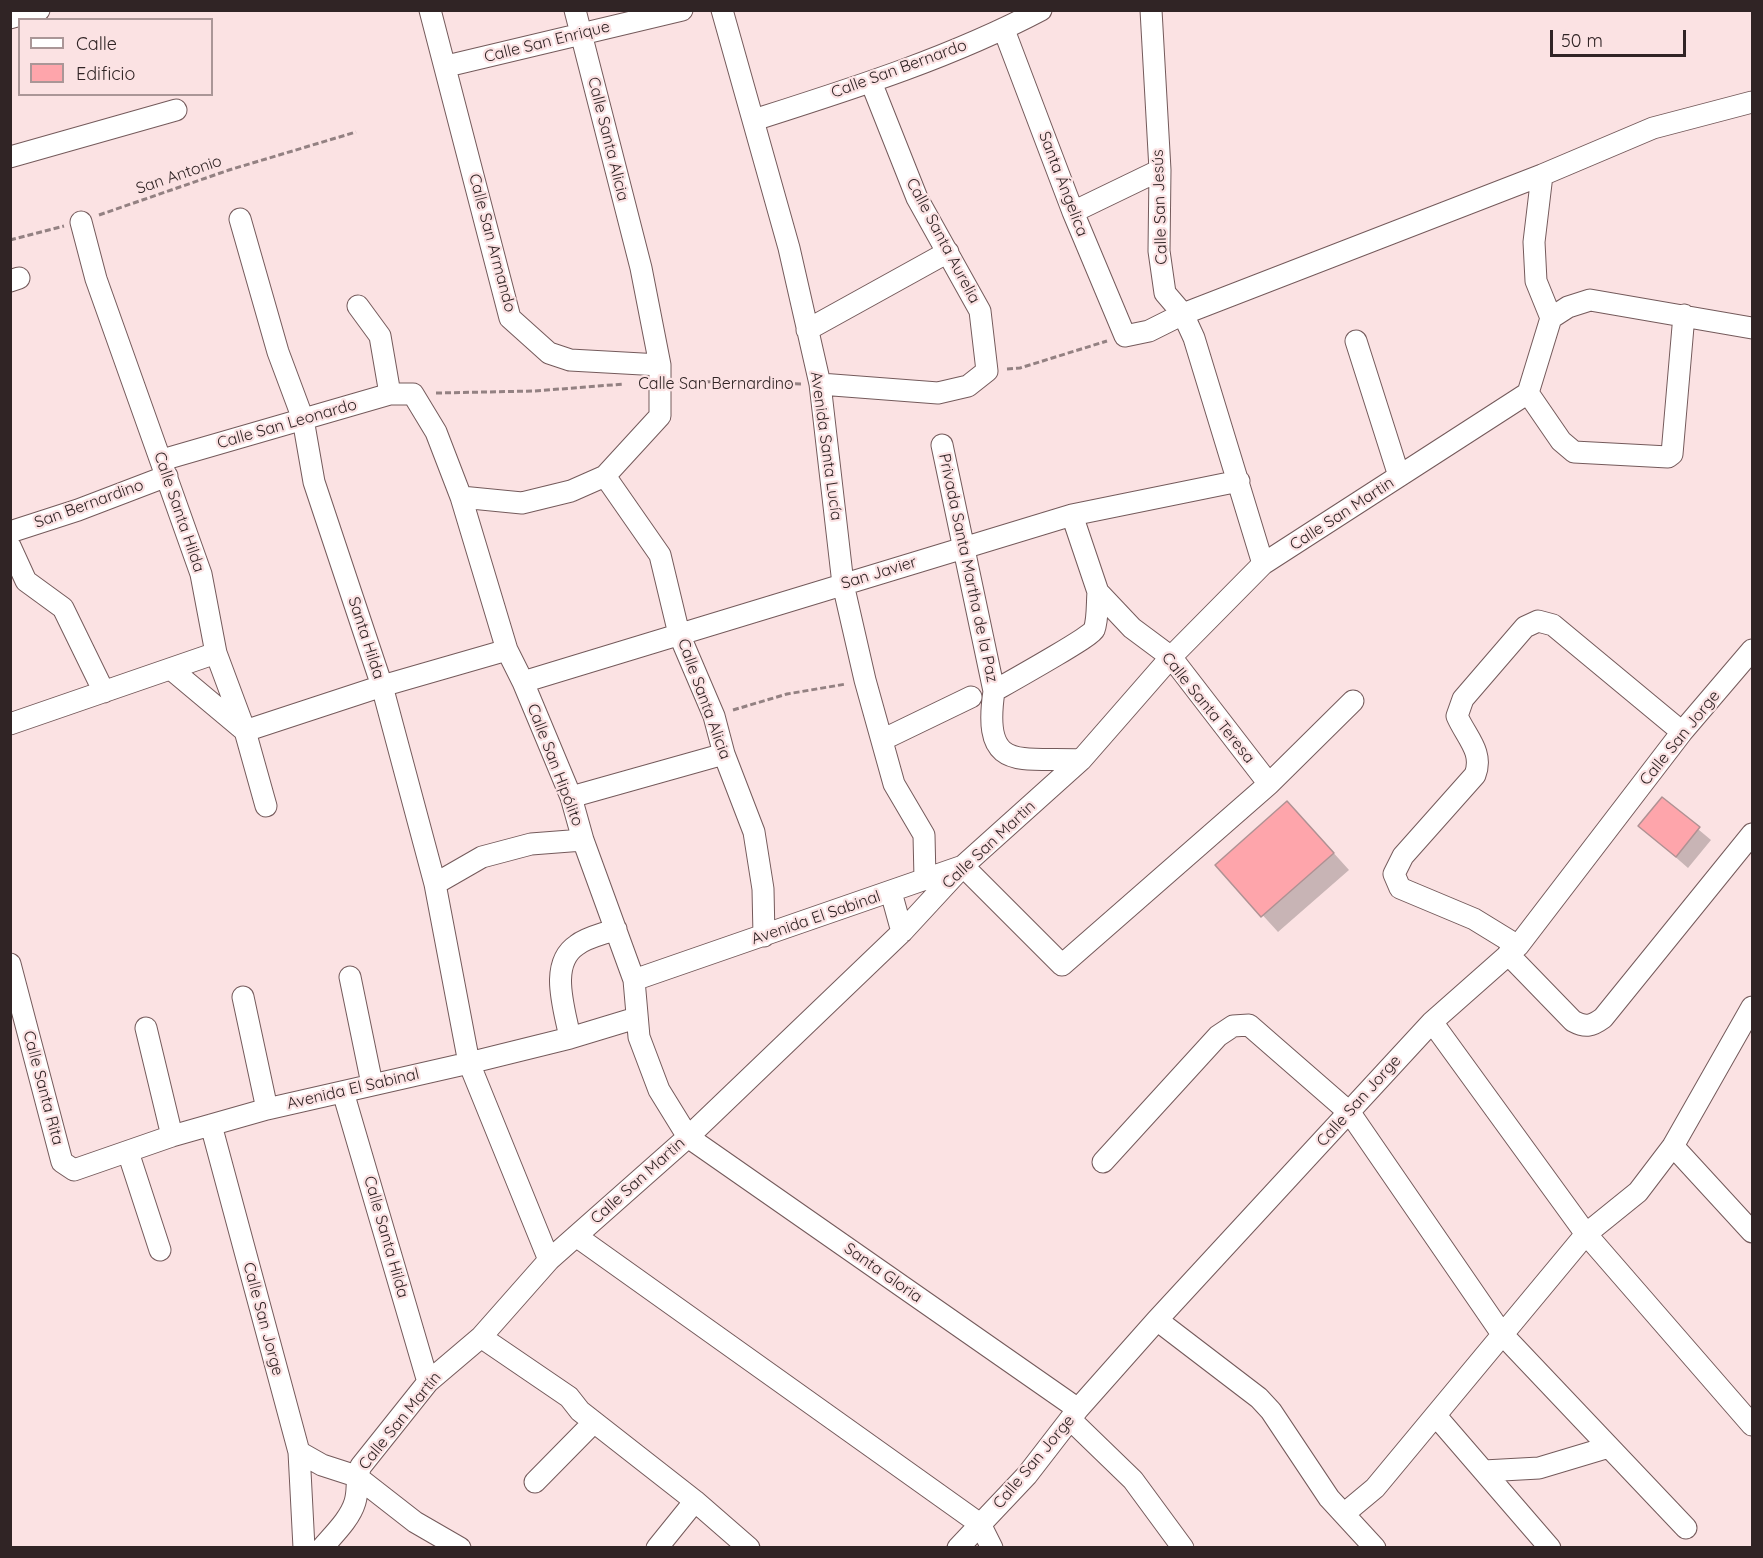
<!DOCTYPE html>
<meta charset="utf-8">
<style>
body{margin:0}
#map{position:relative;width:1763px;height:1558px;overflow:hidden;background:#fbe2e3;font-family:Quicksand,sans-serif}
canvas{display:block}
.frame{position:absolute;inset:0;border:12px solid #302425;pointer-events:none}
.legend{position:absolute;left:18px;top:18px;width:195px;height:78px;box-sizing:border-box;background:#fbe2e3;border:2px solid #aa9697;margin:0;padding:8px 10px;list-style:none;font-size:18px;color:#302425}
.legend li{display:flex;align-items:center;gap:12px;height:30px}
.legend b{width:30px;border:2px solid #aa9697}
.scale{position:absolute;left:1550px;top:30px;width:136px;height:27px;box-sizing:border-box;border:3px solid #302425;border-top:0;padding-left:8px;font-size:18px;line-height:21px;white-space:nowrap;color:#302425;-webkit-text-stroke:4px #fbe2e3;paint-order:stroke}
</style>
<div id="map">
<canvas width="1763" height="1558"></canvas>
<div class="frame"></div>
<ul class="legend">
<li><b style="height:8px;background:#fff"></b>Calle</li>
<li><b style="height:16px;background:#fea5ab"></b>Edificio</li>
</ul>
<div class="scale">50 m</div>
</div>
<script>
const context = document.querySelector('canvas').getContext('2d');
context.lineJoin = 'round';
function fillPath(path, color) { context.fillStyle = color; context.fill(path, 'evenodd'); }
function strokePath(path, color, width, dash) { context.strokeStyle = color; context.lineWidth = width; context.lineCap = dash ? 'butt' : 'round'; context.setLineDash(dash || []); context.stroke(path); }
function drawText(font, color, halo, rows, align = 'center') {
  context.font = font + ' Quicksand,sans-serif'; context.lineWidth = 4.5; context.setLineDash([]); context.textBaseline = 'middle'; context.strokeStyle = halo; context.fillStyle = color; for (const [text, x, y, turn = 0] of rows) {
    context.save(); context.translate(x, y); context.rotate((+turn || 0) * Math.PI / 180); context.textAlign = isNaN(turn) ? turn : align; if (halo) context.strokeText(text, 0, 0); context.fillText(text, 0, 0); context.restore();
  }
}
fillPath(new Path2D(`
 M1662 799 1711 840 1688 868 1640 826Z
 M1303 819 1349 870 1278 932 1217 865Z`), '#0003');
const building = new Path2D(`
 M1662 797 1700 827 1676 857 1638 826Z
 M1287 801 1334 853 1261 917 1215 865Z`);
fillPath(building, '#fea5ab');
strokePath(building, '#af9193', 1.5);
const street = new Path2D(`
 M430 10 510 318 549 353 570 360 660 365
 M722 10 789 248 820 384 843 584 865 680 894 784 924 835 925 879
 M1151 10 1160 170 1159 251 1165 293 1183 314 1194 338 1263 564
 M10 18 39 10
 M1004 30 1073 212 1125 336 1149 331 1183 314 1542 175 1653 128 1752 102
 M447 66 682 10
 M754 120C851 89 950 58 1041 10
 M10 157 176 110
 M1542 175 1534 242 1536 281 1551 318 1528 393 1561 441 1574 452 1668 457 1672 454 1684 315
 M1073 212 1160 170
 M240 219 278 352 303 419 314 482 382 686 435 884 469 1063 549 1260
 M81 222 96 279 201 574 216 653 245 731 266 806
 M10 281 19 278
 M358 306 380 336 390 394
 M1551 318 1568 307 1590 300 1752 328
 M807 330 948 252
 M1356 341 1399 476
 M820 384 938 393 968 386 987 371 980 311 917 198 871 82
 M942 445 994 691C982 773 1019 757 1081 760
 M162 460 390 394H413L436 432 461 497 507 650 523 682 571 797 583 840 634 980 639 1037 659 1090 688 1137 1078 1409
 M605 476 660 555 679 634 714 716 724 754 754 832 763 889 764 936
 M461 497 522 503 571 491 605 476 660 416V365L641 268 575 10
 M1072 515 1098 592 1132 628 1171 657 1269 784
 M10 532 78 510 167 476
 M10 546 26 581 63 608 104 692
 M171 669 245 731 382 686 507 650
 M523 682 1072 515 1239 481
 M994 691C1008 683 1092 636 1094 630 1098 620 1097 603 1098 592
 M10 724 216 653
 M882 740 971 697
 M571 797 724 754
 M435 884 482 857 531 844 583 840
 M891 892 902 932
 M1518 946 1474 919 1400 888 1394 874 1403 856 1475 775C1484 752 1466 737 1457 716L1463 699 1525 627 1538 621 1553 625 1682 732
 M1508 954 1573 1021C1586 1028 1592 1026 1603 1018L1752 834
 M10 964 62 1162 74 1170 172 1136 267 1109 469 1063 570 1038 636 1018
 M350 977 372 1084
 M634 980 963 866 1062 965 1269 784 1353 701
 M243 997 267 1109
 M1432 1022 1586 1234 1752 1425
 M146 1028 172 1136
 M570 1038C565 1010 548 964 577 945 587 937 604 934 616 929
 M343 1092 428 1382
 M211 1125 299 1452 322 1465 356 1476 415 1522 460 1548
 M1673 1146 1752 1232
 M128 1152 160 1250
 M1103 1162 1218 1036 1233 1026 1249 1025 1350 1113 1502 1334 1686 1528
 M576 1236 980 1524 992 1548
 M1157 1320 1259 1398 1271 1411 1329 1498 1375 1548
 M481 1337 569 1397 580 1411 695 1501 749 1548
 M1436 1416 1550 1548
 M1071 1420 1133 1480 1183 1548
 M299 1452 304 1548
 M1484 1471 1539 1468 1609 1447
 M535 1482 594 1422
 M1345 1513 1375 1488 1586 1234 1638 1192 1673 1146 1752 1007
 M322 1548C334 1534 350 1519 355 1502 359 1489 355 1478 361 1466L428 1382 481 1337 549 1260 688 1137 902 932 963 866 1081 760 1171 657 1263 564 1528 393
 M657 1548 695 1501
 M958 1548 1027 1475 1078 1409 1157 1320 1432 1022 1518 946 1682 732 1752 650`);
strokePath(street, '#745a5b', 23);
strokePath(new Path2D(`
 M99 215 229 170 356 132
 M10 240 64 226
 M1007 369 1020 368 1107 341
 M678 381 801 384
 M436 393 535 391 624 384
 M733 710 787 694 846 684`), '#938182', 3, [6, 3]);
strokePath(street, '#fff', 21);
drawText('16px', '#302425', '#fbe2e3', [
 ["Calle San Enrique",547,42,-14],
 ["Calle San Bernardo",899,69,-20],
 ["Calle Santa Alicia",608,139,76],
 ["San Antonio",179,175,-19],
 ["Santa Ángelica",1063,184,69],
 ["Calle San Jesús",1160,207,-92],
 ["Calle Santa Aurelia",943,241,62],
 ["Calle San Armando",492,243,75],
 ["Calle San Bernardino",716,384],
 ["Calle San Leonardo",287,424,-16],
 ["Avenida Santa Lucía",826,446,82],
 ["San Bernardino",89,504,-20],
 ["Calle Santa Hilda",179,512,71],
 ["Calle San Martin",1342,514,-33],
 ["Privada Santa Martha de la Paz",968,568,78],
 ["San Javier",879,573,-17],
 ["Santa Hilda",366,638,72],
 ["Calle Santa Alicia",704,699,70],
 ["Calle Santa Teresa",1208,708,51],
 ["Calle San Jorge",1680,738,-51],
 ["Calle San Hipólito",555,765,69],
 ["Calle San Martin",989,845,-43],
 ["Avenida El Sabinal",816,918,-19],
 ["Calle Santa Rita",43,1088,75],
 ["Avenida El Sabinal",353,1089,-13],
 ["Calle San Jorge",1359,1101,-48],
 ["Calle San Martin",638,1181,-42],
 ["Calle Santa Hilda",386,1237,74],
 ["Santa Gloria",883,1273,35],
 ["Calle San Jorge",263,1319,75],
 ["Calle San Martín",400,1421,-51],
 ["Calle San Jorge",1034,1462,-50]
]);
</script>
